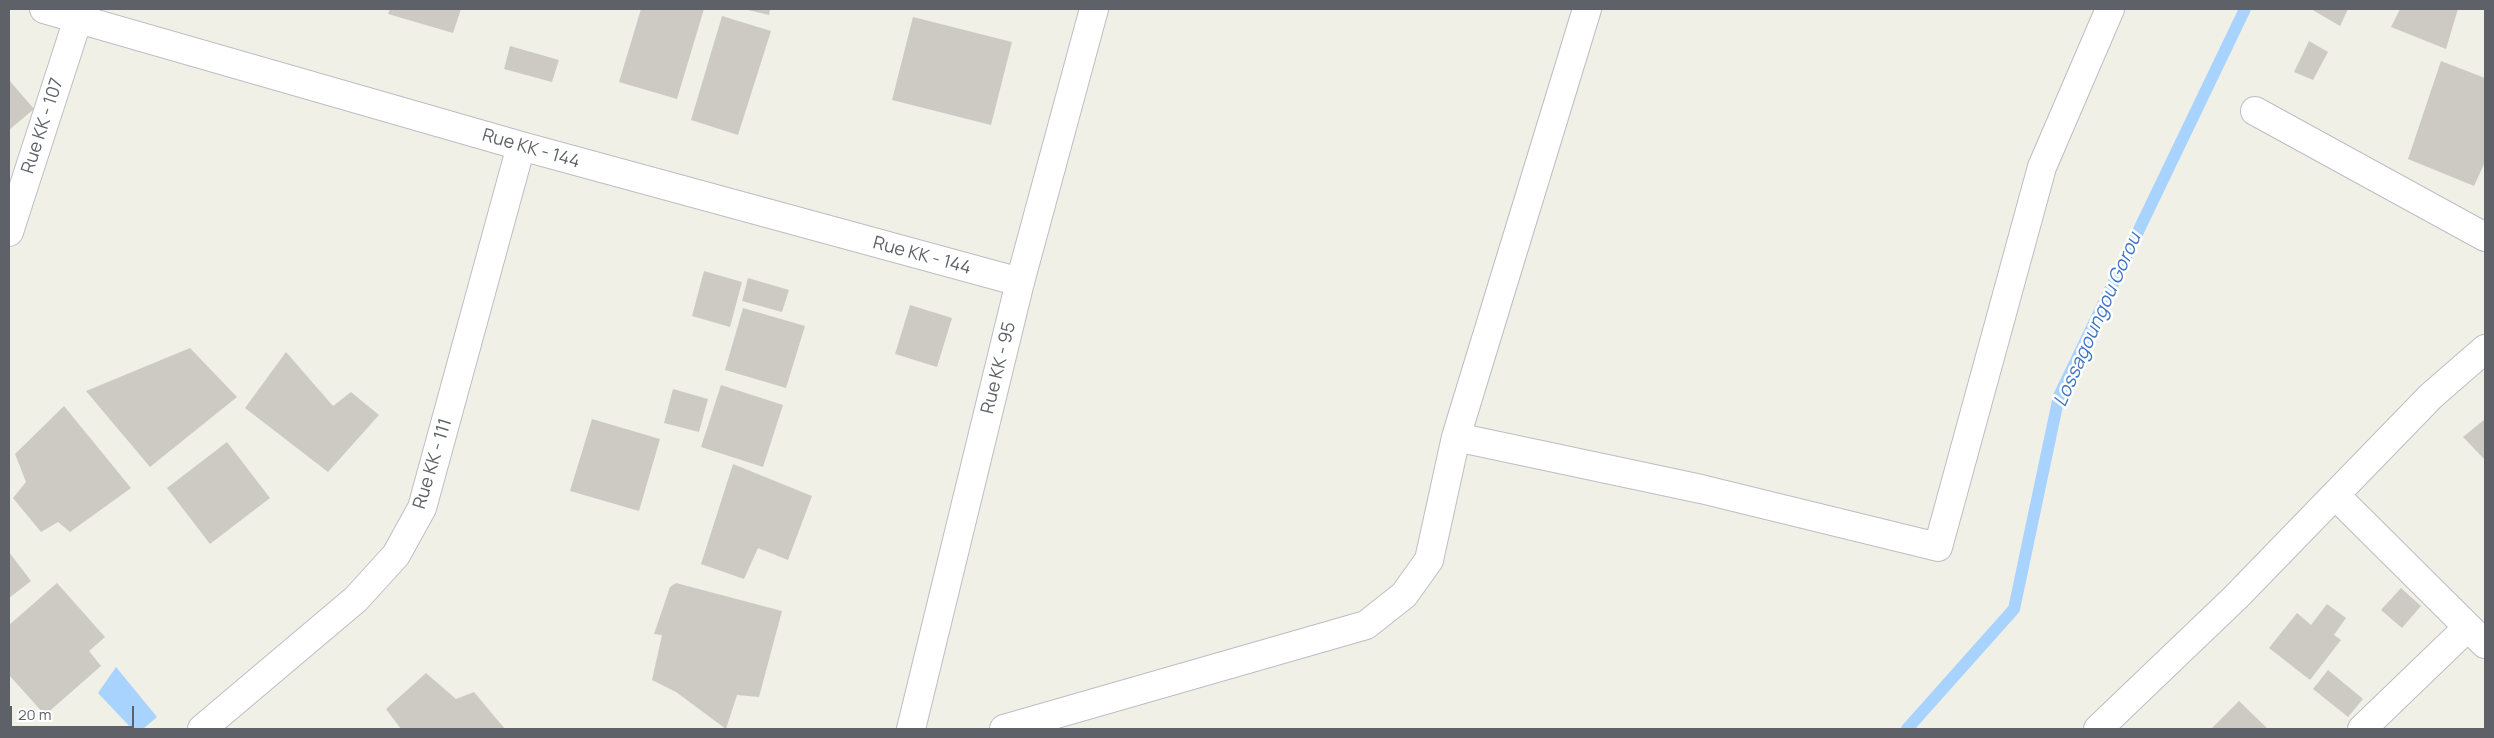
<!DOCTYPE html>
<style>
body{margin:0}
#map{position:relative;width:2494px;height:738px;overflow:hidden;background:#f1f0e7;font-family:Manrope,sans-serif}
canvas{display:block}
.frame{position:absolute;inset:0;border:10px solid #5e6268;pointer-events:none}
.scale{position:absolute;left:10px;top:706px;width:124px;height:22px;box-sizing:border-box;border:2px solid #5e6268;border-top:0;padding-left:6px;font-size:15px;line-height:18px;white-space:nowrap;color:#5e6268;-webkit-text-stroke:4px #fff;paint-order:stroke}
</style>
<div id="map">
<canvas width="2494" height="738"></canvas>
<div class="frame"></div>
<div class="scale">20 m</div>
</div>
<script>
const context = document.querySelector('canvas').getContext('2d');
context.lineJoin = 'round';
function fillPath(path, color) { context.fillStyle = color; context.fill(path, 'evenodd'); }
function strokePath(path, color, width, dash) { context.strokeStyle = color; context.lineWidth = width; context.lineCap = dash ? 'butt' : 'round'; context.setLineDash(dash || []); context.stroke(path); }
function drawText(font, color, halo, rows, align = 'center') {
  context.font = font + ' Manrope,sans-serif'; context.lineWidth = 5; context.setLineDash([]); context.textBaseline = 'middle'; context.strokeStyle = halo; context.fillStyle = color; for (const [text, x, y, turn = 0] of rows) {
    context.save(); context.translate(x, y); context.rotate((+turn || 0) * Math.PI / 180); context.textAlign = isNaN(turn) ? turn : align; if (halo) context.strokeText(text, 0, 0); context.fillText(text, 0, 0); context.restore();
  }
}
fillPath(new Path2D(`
 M116 667 157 717 143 729H132L98 693Z`), '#a9d3ff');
strokePath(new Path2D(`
 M1907 729 2014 609 2059 396 2245 9`), '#a9d3ff', 12);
fillPath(new Path2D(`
 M390 9H461L453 33 388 14Z
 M641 9H704L677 99 619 82Z
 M744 9H770L769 15Z
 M2311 9H2348L2340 26Z
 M2400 9H2458L2446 49 2391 27Z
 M722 16 771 31 738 135 691 120Z
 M913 17 1012 42 991 125 892 100Z
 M2309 41 2328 52 2313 80 2294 72Z
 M510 46 559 60 552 82 504 69Z
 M2441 61 2485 78V162L2474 186 2408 159Z
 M9 80 34 109 9 130Z
 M704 271 742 282 730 327 692 316Z
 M748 278 789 290 782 312 742 301Z
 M910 305 952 318 937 367 895 354Z
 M743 308 805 326 786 388 725 370Z
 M190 348 237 397 150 467 86 391Z
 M286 352 333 406 351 392 379 415 328 472 245 408Z
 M721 385 783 405 763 467 701 447Z
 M673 389 708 399 699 432 664 423Z
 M64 406 131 488 70 532 58 522 41 532 13 498 26 482 15 454Z
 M592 419 660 439 639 511 570 491Z
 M2485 419V460L2463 437Z
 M227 442 270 498 210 544 167 488Z
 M733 464 812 496 788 560 758 548 744 579 701 564Z
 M9 552 31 581 9 598Z
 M57 583 105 637 89 651 101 666 45 715 9 675V625Z
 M676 583 782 611 759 697 737 695 726 729 676 692 652 680 662 635 654 634 670 587Z
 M2401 588 2421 606 2402 628 2381 610Z
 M2327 604 2346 618 2334 635 2341 640 2310 680 2269 648 2297 613 2311 625Z
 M2328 670 2363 699 2348 717 2313 689Z
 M426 673 456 699 474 692 505 729H401L386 709Z
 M2239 701 2268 729H2211Z`), '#cdcac4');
const minor = new Path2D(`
 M44 9 521 146 1020 282
 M2255 111 2485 237
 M9 232 78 19
 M1456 437 1701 489 1938 547 2042 167 2110 9
 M2335 495 2485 644
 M202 729 356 599 396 555 422 508 521 146
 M1004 729 1366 625 1404 595 1429 560 1456 437 1587 9
 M2098 729 2236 597 2431 396 2485 349
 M2362 729 2468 627`);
const tertiary = new Path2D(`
 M911 729 1020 282 1094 9`);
strokePath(minor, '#bbbec3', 30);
strokePath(tertiary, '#bbbec3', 30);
strokePath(minor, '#fff', 28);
strokePath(tertiary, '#fff', 28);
drawText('18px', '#5e6268', '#fff', [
 ["Rue KK - 107",43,126,-72],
 ["Rue KK - 144",531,149,16],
 ["Rue KK - 144",922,256,15],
 ["Rue KK - 95",999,368,-76],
 ["Rue KK - 111",433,464,-73]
]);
drawText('italic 19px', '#3f75c5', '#fff', [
 ["Lossagoungou Gorou",2098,320,-66]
]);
</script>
